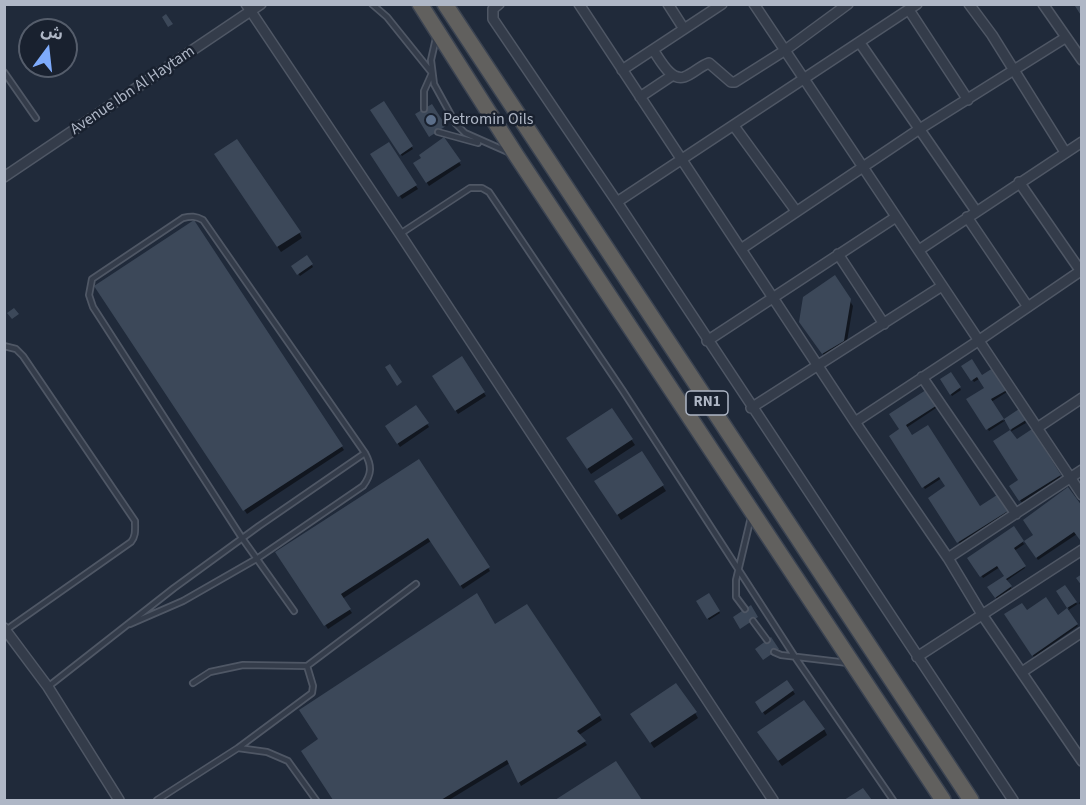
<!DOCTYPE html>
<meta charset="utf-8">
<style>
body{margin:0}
#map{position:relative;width:1086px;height:805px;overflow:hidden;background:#202a3a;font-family:"Source Sans 3","Noto Sans Arabic",sans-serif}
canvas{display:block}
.frame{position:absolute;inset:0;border:6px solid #afb7c6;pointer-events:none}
.north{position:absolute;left:18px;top:18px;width:60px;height:60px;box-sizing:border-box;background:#19212f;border:2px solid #555d6b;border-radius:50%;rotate:15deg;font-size:16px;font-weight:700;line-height:24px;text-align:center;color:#afb7c6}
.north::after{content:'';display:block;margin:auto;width:21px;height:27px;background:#7eabfc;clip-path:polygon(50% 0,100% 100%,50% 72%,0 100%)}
</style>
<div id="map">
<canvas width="1086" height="805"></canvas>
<div class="frame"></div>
<div class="north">ش</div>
</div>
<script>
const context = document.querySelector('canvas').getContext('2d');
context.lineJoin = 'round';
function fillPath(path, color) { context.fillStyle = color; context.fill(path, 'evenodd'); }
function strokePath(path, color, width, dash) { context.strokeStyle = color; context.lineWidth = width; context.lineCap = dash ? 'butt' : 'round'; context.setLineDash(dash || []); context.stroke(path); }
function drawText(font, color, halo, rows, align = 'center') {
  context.font = font + ' "Source Sans 3",sans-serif'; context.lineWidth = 5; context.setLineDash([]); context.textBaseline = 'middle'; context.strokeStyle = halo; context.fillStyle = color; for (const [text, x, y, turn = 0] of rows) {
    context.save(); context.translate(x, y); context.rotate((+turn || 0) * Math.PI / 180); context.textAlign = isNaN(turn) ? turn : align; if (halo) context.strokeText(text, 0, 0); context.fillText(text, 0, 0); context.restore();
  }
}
fillPath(new Path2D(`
 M383 103 413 149 402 156 372 110Z
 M444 140 461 165 429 186 415 164Z
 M388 144 418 189 402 199 372 155Z
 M219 160 299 232 302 238 281 252Z
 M193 222 344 450 247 514 96 286Z
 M307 257 313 267 300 276 293 266Z
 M835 277 853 306 846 347 826 358 804 328Z
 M461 358 486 396 458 414 434 376Z
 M963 366 981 377 992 370 1007 392 991 402 1003 421 1019 411 1026 423 1010 432 1016 441 1032 431 1061 478 1022 503 1011 486 1020 481 995 441 1012 430 1006 420 989 431 968 400 986 389 979 379 974 382Z
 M951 374 961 390 952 396 942 380Z
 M929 390 939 406 906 428 912 437 980 508 997 497 1007 513 960 544 930 498 948 488 942 478 925 489 891 436 901 429Z
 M416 407 429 427 400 447 387 427Z
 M611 410 635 445 591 474 571 444Z
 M641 453 666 491 621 520 596 482Z
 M418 461 490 571 463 589 431 541 342 599 352 613 328 629 278 552Z
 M1082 508V541L1077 534 1038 560 1026 543 1014 551 1025 568 1006 581 1012 589 997 599 989 588 1006 576 1000 567 983 578 969 558 1013 528 1024 544Z
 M1065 587 1077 604 1082 601V607L1079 603 1067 611 1078 626 1034 657 1006 615 1026 612 1058 617 1069 609 1058 592Z
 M709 595 720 613 709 620 698 602Z
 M527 606 602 720 579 735 587 745 521 786 510 763 449 800H335L303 751Z
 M787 682 795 694 765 715 757 703Z
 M695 713 698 718 654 748 635 720Z
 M824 729 827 735 782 766 762 738Z
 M615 763 640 800H557Z`), '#0007');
fillPath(new Path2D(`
 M1077 4H1082V17L1075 6Z
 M166 14 173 24 168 27 162 17Z
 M384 101 413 146 400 155 370 110Z
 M432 104 446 126 429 137 415 114Z
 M444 137 461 161 426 183 413 163 421 158 419 155Z
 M237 139 301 232 277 247 214 154Z
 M389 142 417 185 398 197 370 154Z
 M194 220 343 446 243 511 94 286Z
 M307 255 313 264 297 275 291 266Z
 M835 275 851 299 844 341 822 354 799 322 803 297Z
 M14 308 19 314 12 319 7 313Z
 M462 356 485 392 455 411 432 376Z
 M972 359 982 375 993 368 1007 390 991 399 1004 419 986 430 966 399 984 388 977 377 971 381 961 366Z
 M390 364 402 382 397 386 385 367Z
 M951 372 961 387 950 395 940 379Z
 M929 388 939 404 906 425 912 435 928 425 980 506 997 495 1008 511 957 543 928 498 945 486 939 477 922 488 889 436 899 429 889 414Z
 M416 405 429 423 397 444 385 426Z
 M612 408 633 439 587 469 566 438Z
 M1019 409 1026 420 1010 430 1004 419Z
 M1032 429 1061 475 1019 501 1009 486 1018 480 993 441 1010 430 1017 439Z
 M642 451 664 485 617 515 594 481Z
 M419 459 490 567 460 586 428 538 341 594 351 609 324 626 275 552Z
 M1068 487 1082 506V538L1080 540 1074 532 1036 558 1024 541 1033 535 1023 520Z
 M1014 526 1024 541 1014 548 1026 566 1006 579 1012 586 995 598 987 587 1004 576 997 566 980 577 967 558Z
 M1082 574V586L1076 578Z
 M1065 585 1077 602 1067 608 1056 591Z
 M477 593 495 624 527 604 601 715 577 731 586 741 518 783 507 760 441 800H333L301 751 318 739 299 710Z
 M709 593 720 611 707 619 696 601Z
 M1046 597 1058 615 1067 608 1078 624 1032 656 1004 614 1022 603 1027 610Z
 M751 605 758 617 740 629 733 617Z
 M771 637 779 649 763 660 755 649Z
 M787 680 794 690 762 713 755 702Z
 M676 683 697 712 650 743 630 714Z
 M804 700 825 729 778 761 757 732Z
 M616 761 642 800H555Z
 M863 788 872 800H844Z`), '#3c4859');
const service = new Path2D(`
 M372 4 387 17 432 73 424 91V109
 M436 38 431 60 434 84 456 124 465 133 508 152
 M4 72 36 118
 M438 132 478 143
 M400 234 470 188H482L489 192 623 391 795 657 893 800
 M4 346 16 349 23 356 135 521C135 530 136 536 131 542L6 630
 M745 609 736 597V580L751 517
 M753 621 767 640
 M130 624 183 601 258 558 363 486C372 474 372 466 365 453L203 220C196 216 191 216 183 218L92 279 89 295 93 307 242 538 294 611
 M774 652 781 655 848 663
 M193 683 210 672 243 665 307 666 416 584
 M49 686 174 588 259 526 365 453
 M238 748 312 693 313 686 307 666
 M157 800 238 748 267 752 288 761 316 800`);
const minor = new Path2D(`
 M246 4 400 234 773 800
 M499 4 493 9V19L617 202 1013 800
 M579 4 855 422 948 558 983 616 1082 761
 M668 4 684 29
 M754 4 1082 495
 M969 4 992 35 1065 152
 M1043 4 1082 60
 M909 10 968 100
 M860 43 976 211
 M653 50C660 59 670 81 684 77 693 74 700 66 709 63L731 82H735L784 51 848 4
 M622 70 722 4
 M640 97 673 75
 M734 126 796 211
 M4 177 261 4
 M1019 182 1082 273
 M617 202 917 4
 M967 217 1028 307
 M741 249 918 130 1065 38
 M919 250 1082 142
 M838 254 884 324
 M707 341 896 217
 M922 377 1016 514
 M751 408 942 286
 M855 422 978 341 1082 270
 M1037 428 1082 398
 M948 558 1082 470
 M4 628 48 687 119 800
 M917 657 1082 550
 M1022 672 1082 632`);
const trunk = new Path2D(`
 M420 4 516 155 943 800
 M445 4 971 800`);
strokePath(service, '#4f5765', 8);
strokePath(minor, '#4f5765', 12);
strokePath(trunk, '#3c4452', 18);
strokePath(service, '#343c4a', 4.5);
strokePath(minor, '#343c4a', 9);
strokePath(trunk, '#61605e', 15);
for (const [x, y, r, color] of [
 [431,120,6,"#5c6f8a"]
]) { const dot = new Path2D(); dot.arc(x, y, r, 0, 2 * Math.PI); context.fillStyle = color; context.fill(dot); strokePath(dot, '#19212f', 2); }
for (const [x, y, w] of [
 [707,403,42]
]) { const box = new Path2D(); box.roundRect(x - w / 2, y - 12, w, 24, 4.5); context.fillStyle = '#19212f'; context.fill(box); strokePath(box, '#afb7c6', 1.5); }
drawText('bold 15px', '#afb7c6', null, [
 ["RN1",707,403]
]);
drawText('16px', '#afb7c6', '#19212f', [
 ["Avenue Ibn Al Haytam",133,91,-34]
]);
drawText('16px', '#afb7c6', '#19212f', [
 ["Petromin Oils",443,120]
], 'left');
</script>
